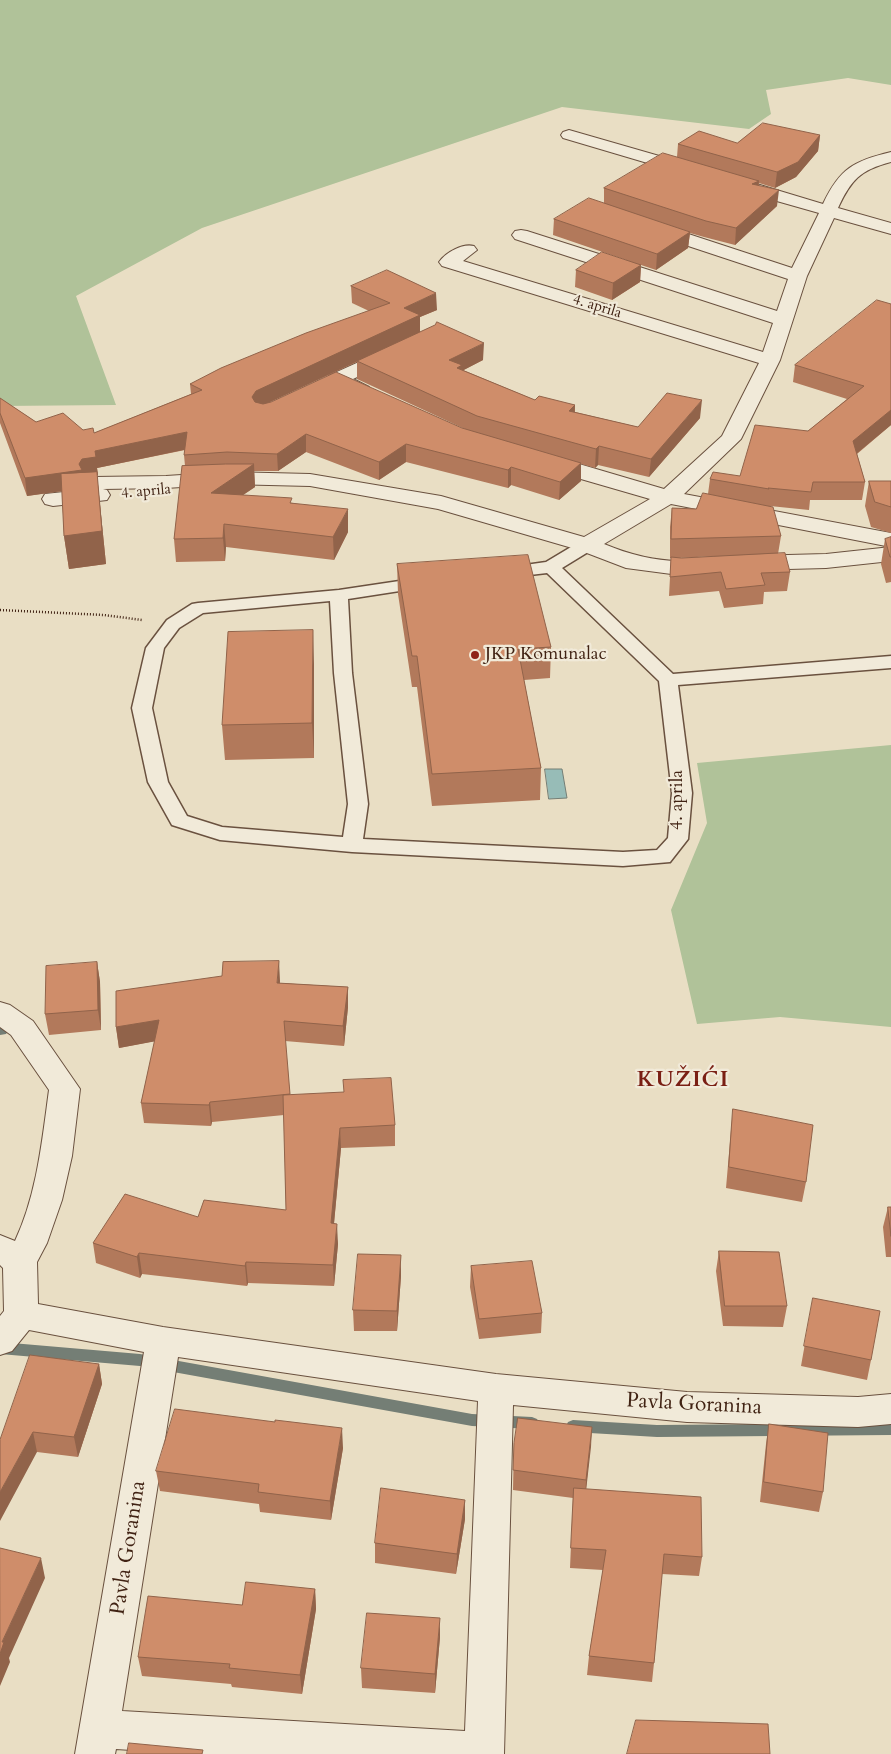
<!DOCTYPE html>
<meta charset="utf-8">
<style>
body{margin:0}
canvas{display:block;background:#e9dec4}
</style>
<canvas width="891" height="1754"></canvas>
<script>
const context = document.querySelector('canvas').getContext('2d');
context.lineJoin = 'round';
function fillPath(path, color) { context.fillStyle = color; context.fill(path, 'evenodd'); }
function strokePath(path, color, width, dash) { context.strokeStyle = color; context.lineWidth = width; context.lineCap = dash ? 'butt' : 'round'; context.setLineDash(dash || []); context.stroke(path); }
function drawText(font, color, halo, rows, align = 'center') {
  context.font = font + ' Cardo,serif'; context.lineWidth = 4.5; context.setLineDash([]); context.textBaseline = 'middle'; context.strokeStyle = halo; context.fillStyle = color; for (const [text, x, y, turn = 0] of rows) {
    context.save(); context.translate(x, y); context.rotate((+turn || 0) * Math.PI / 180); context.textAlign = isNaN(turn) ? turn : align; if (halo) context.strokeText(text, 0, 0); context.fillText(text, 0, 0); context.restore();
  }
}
fillPath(new Path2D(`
 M0 0H891V85L848 78 766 90 771 114 749 129 562 107 202 228 76 296 116 405 0 406Z
 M891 745V1027L780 1017 697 1024 671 910 707 823 697 763Z`), '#b0c299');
const water = new Path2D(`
 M545 769H562L567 798 549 799Z`);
fillPath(water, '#97bcb7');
strokePath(water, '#747e75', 1);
fillPath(new Path2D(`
 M0 1024 4 1025 8 1031 6 1034 0 1035Z
 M0 1342 140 1354 472 1414 532 1417 537 1419 539 1423 537 1427 532 1429 472 1426 140 1366 0 1354Z
 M573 1420 657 1425 891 1423V1435L657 1437 573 1432 568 1430 566 1426 568 1422Z`), '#747e75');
const lane = new Path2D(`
 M587 540 593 541 596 545 593 549 562 568 673 674 891 656V668L678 685 692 793 688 839 670 862 623 866 352 852 220 840 172 825 148 782 132 708 146 648 167 620 192 604 198 603 339 590 426 577 432 578 435 582 432 586 348 599 352 673 368 804 363 839 623 852 657 850 668 838 672 793 659 681 547 573 504 578 498 577 495 573 498 569 504 568 546 562 581 541ZM330 601 334 673 348 804 343 837 222 827 187 816 168 782 152 708 164 648 179 628 203 613Z`);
const street = new Path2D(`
 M569 130 694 166 696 170 694 174 688 175 563 138 561 135 563 132Z
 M891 152V162C860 170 851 180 838 208L891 223V234L834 218 807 276 780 360 741 439 684 494 891 533V547L671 504 604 544C628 554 654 561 680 561 692 561 703 558 715 561L718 566 715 571 679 575 626 568 579 550 438 509 310 486 228 484 166 488 103 489 107 490 110 495 107 500 53 506 45 504 42 499 45 494 92 489 86 488 83 483 86 478 94 477 166 476 228 472 310 474 441 496 584 537 650 499 536 466 533 461 536 456 544 455 552 456 664 489 722 436 759 363 442 266 439 262C446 252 463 243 474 246L477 250 463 261 763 352 773 323 515 239 512 235 515 231 521 230 527 231 777 311 788 279 649 233 646 229 649 225 655 224 661 225 792 268 819 213 738 190 735 186 738 182 744 181 750 182 823 204C840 168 854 161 891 152Z
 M390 348 397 350 400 354 397 358 353 379 369 387 372 391 369 395C357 398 334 390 327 379L330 375Z
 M891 547V561L826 568 750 570 742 568 739 563 742 558 750 556 826 554Z
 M0 1002 10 1005 33 1021 80 1089 72 1156 62 1200 47 1243 37 1262 38 1304 163 1327 496 1374 687 1392 858 1397 891 1394V1424L858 1427 687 1422 513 1405 504 1754H193L116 1749 115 1754H75L144 1352 29 1330 12 1351 0 1355V1316L4 1311 3 1268 0 1265V1235L15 1241C37 1194 42 1141 49 1090L11 1035 0 1027ZM178 1357 478 1401 465 1731 122 1711Z`);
strokePath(lane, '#6a513f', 3);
strokePath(street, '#6a513f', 2);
strokePath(new Path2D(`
 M0 610 104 615 142 620`), '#402213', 2.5, [1, 2]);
fillPath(lane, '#f1ead9');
fillPath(street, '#f1ead9');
fillPath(new Path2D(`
 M820 135 818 151 796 177 775 188 759 183V186L777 206 735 245 704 237 690 233 688 248 656 270 641 265 640 282 612 300 575 287 576 270 626 260 553 235 554 219 604 203V188L677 157 678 144 737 143Z
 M351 286 437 310 420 317V332L483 360 463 370 535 400 575 405V412L638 427 700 418 649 477 598 465 595 468 581 464V481L559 500 511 485 508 488 406 462 379 480 306 452 278 471H254L255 487 243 495 293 503 348 532 334 560 226 547 225 561 176 562 174 539 185 466 184 455 185 450 97 468 98 475H97L106 564 69 569 64 536 62 491 27 496 0 423V398L36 422 83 430 94 433 191 394 190 384 369 311 352 303ZM357 362V379L467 430 462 428 271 402 268 403Z
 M891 304V425L857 454 865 482 862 500H810L809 510 770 506 781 536 778 554 790 572 787 591 764 592 763 604 724 608 719 591 669 596 671 558H670V527L672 508 696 509 708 494 710 479 740 476 808 431 847 399 793 382 795 365ZM715 556 681 558H678Z
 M869 481H891V533L871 527 865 506Z
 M891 537V582L886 583 881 564 885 539Z
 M397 564 551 647 550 678 524 680 541 768 540 800 432 806 417 687H412L398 594Z
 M314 664V758L225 760 222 725Z
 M97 962 100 982 101 1030 49 1035 45 1014Z
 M222 976 280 983 348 987V1007L344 1046 285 1041 290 1095 395 1125V1146L341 1148 334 1224 338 1244 334 1286 248 1283 247 1286 142 1274 140 1278 96 1263 93 1243 198 1217 286 1210 284 1115 212 1122 211 1126 144 1123 141 1103 155 1041 119 1048 116 1027Z
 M733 1109 806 1182 802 1202 726 1188 731 1130Z
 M888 1207H891V1257H886L883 1227Z
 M719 1251 787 1306 783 1327 723 1326 716 1271Z
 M471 1266 542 1313 541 1333 479 1339 470 1287Z
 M401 1276 397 1331H354L353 1310Z
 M813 1298 871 1360 867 1380 801 1366Z
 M99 1364 102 1384 78 1457 37 1452 0 1440Z
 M769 1424 823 1492 819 1512 760 1502 766 1444Z
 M592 1427 586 1489 702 1557 699 1576 662 1574 654 1663 652 1682 587 1675 589 1656 603 1570 570 1568 573 1498 513 1490 514 1443Z
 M343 1448 331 1520 260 1512 259 1504 160 1491 156 1471Z
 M465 1500V1519L456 1574 375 1563V1543Z
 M315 1589 316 1609 302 1694 232 1687 231 1684 142 1676 138 1657 242 1605Z
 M440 1637 435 1693 362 1688 361 1668Z`), '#b2795b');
fillPath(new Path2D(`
 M820 135 818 151 796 177 775 188 777 172Z
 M759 181 757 197 752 184Z
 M779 190 777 206 735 245 736 228Z
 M690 232 688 248 656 270 657 254Z
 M641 265 640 282 612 300 613 283Z
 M436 293 437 310 420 317V332L257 408 252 397 256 391 404 308Z
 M484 343 483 360 462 371V383L449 360Z
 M702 400 700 418 649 477 651 459Z
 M575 405 574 423 569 411Z
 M891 410V425L850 459 853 441Z
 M187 432 188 449 97 468 98 475H97L106 564 69 569 64 536 84 488 27 496 25 478 82 459 95 451Z
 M306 434V452L278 471 277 454Z
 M406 444V462L379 480V462Z
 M599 446 598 465 595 468 596 449Z
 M581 463V481L559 500 560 482Z
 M254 464 255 487 213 515 211 493Z
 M511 467V485L508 488V470Z
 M348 509V532L334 560 333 537Z
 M224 524 226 547 225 561 223 538Z
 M313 630 314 664V758L312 723Z
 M279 961 280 981 279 1003 277 983Z
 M97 962 100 982 101 1030 98 1010Z
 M348 987V1007L344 1046 343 1026Z
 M159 1020 162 1040 119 1048 116 1027Z
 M210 1102 212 1122 211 1126 209 1105Z
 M340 1128 341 1148 332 1244 331 1223Z
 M337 1224 338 1244 334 1286 333 1265Z
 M139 1253 142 1274 140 1278 137 1257Z
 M401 1255V1276L397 1331V1311Z
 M246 1262 248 1283 247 1286 245 1266Z
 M99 1364 102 1384 78 1457 74 1437Z
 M592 1427 591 1447 585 1500 586 1480Z
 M342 1428 343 1448 331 1520 330 1501Z
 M33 1432 37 1452 0 1521V1492Z
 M465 1500V1519L456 1574 457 1554Z
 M41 1558 45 1578 9 1658 10 1662 0 1686V1654L2 1642Z
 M315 1589 316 1609 302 1694 300 1675Z
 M440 1618V1637L435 1693V1674Z`), '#91634a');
const building = new Path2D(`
 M763 123 820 135 798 162 777 172 678 144 699 131 737 143Z
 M663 153 759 181 752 184 779 190 736 228 706 221 604 188Z
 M589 198 690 232 657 254 554 219Z
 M602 252 641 265 613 283 576 270Z
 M387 270 436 293 404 308 420 315 256 391 252 397 255 402 263 404 271 402 336 372 462 428 581 463 560 482 511 467 508 470 406 444 379 462 306 434 277 454 227 452 184 455 187 432 95 451 96 457 82 459 79 464 82 470 25 478 0 413V398L36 422 63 413 83 430 93 428 94 433 202 390 190 384 221 368 306 333 390 303 351 286Z
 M877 300 891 304V410L853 441 865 482H813L811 492 768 488 769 489 710 479 713 472 740 476 755 425 808 431 864 386 795 365Z
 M437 322 484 343 449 360 462 365 457 368 535 400 539 396 575 405 569 411 638 427 667 393 702 400 651 459 599 446 596 449 477 416 357 361 435 325Z
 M226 464H254L211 493 292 498 290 503 348 509 333 537 224 524 223 538 174 539 182 466Z
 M97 472 102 531 64 536 61 474Z
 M869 481H891V507L875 502Z
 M703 493 773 507 781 536 671 539 672 508 696 509Z
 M891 537V557H890L885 539Z
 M785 553 790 572 761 573 765 585 726 589 721 572 670 577 671 557 681 558Z
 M528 555 551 647 518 649 541 768 432 774 417 656H412L397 564Z
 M313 630 312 723 222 725 228 632Z
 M279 961 277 983 348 987 343 1026 284 1021 290 1094 210 1102 209 1105 141 1103 159 1020 116 1027V991L222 976 223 962Z
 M97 962 98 1010 45 1014 46 966Z
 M391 1078 395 1125 340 1128 331 1223 337 1224 333 1265 246 1262 245 1266 139 1253 137 1257 93 1243 125 1194 198 1217 204 1200 286 1210 283 1095 344 1092 343 1080Z
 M733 1109 813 1125 806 1182 729 1167Z
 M888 1207H891V1236Z
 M719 1251 779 1252 787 1306H725Z
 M358 1254 401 1255 397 1311 353 1310Z
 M532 1261 542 1313 479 1319 471 1266Z
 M813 1298 880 1311 871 1360 804 1346Z
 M30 1355 99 1364 74 1437 33 1432 0 1492V1440Z
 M175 1409 275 1422V1420L342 1428 330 1501 258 1492 259 1484 156 1471Z
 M518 1418 592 1427 586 1480 513 1470 514 1443Z
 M769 1424 828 1433 823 1492 764 1482Z
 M381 1488 465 1500 457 1554 375 1543Z
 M574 1488 701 1497 702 1557 664 1554 654 1663 589 1656 606 1550 571 1548Z
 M0 1548 41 1558 2 1642H4L0 1654Z
 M246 1582 315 1589 300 1675 229 1668 230 1664 138 1657 148 1596 242 1605Z
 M367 1613 440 1618 435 1674 361 1668Z
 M636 1720 768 1724 770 1754H627Z
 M129 1743 203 1750 202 1754H127Z`);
fillPath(building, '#cf8d6a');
strokePath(building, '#91634a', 1);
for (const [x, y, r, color] of [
 [475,655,5,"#8f2418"]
]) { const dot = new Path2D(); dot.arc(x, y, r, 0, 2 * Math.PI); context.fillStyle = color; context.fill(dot); strokePath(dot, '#f1ead9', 2); }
drawText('15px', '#402213', '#f1ead9', [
 ["4. aprila",597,307,17],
 ["4. aprila",146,492,-5]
]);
drawText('18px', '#402213', '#f1ead9', [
 ["JKP Komunalac",485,655]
], 'left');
drawText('18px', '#402213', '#f1ead9', [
 ["4. aprila",678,800,-90]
]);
drawText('21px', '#402213', '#f1ead9', [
 ["Pavla Goranina",694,1405,3],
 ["Pavla Goranina",129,1548,-81]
]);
context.letterSpacing = '1px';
drawText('bold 22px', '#7a1f14', '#f1ead9', [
 ["KUŽIĆI",683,1081]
]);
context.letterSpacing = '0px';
</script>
